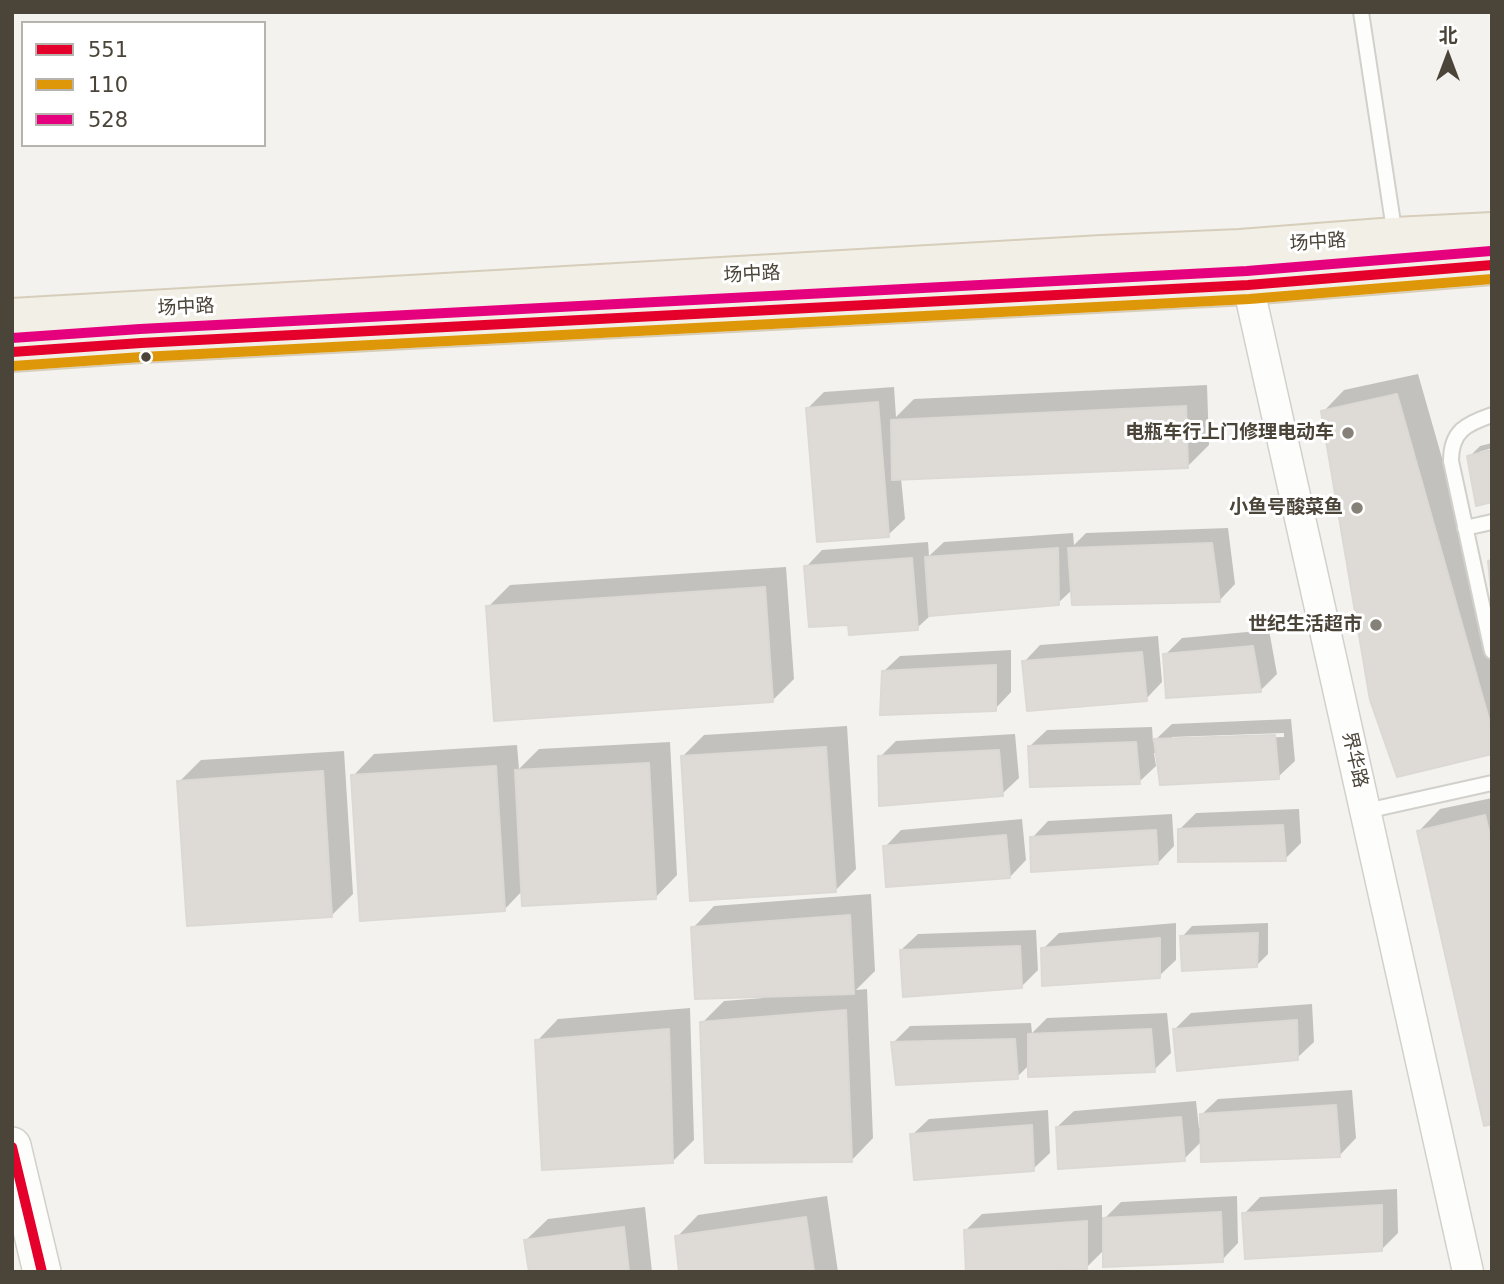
<!DOCTYPE html>
<meta charset="utf-8">
<style>
body{margin:0}
#map{position:relative;width:1504px;height:1284px;overflow:hidden;background:#f4f2ee;font-family:"DejaVu Sans","Noto Sans SC",sans-serif}
canvas{display:block}
.frame{position:absolute;inset:0;border:14px solid #4b4439;pointer-events:none}
.legend{position:absolute;left:21px;top:21px;width:245px;height:126px;box-sizing:border-box;background:#fff;border:2px solid #b7b4b0;margin:0;padding:9px 12px;list-style:none;font-size:21px;color:#4b4439}
.legend li{display:flex;align-items:center;gap:14px;height:35px}
.legend b{width:35px;border:2px solid #b7b4b0}
.north{position:absolute;left:1413px;top:21px;width:70px;height:70px;-webkit-text-stroke:5px #fff;paint-order:stroke;rotate:0deg;font-size:19px;font-weight:700;line-height:28px;text-align:center;color:#4b4439}
.north::after{content:'';display:block;margin:auto;width:24px;height:32px;background:#4b4439;clip-path:polygon(50% 0,100% 100%,50% 72%,0 100%)}
</style>
<div id="map">
<canvas width="1504" height="1284"></canvas>
<div class="frame"></div>
<ul class="legend">
<li><b style="height:9px;background:#e4002b"></b>551</li>
<li><b style="height:9px;background:#dd9709"></b>110</li>
<li><b style="height:9px;background:#e5007d"></b>528</li>
</ul>
<div class="north">北</div>
</div>
<script>
const context = document.querySelector('canvas').getContext('2d');
context.lineJoin = 'round';
function fillPath(path, color) { context.fillStyle = color; context.fill(path, 'evenodd'); }
function strokePath(path, color, width, dash) { context.strokeStyle = color; context.lineWidth = width; context.lineCap = dash ? 'butt' : 'round'; context.setLineDash(dash || []); context.stroke(path); }
function drawText(font, color, halo, rows, align = 'center') {
  context.font = font + ' "DejaVu Sans","Noto Sans SC",sans-serif'; context.lineWidth = 6; context.setLineDash([]); context.textBaseline = 'middle'; context.strokeStyle = halo; context.fillStyle = color; for (const [text, x, y, turn = 0] of rows) {
    context.save(); context.translate(x, y); context.rotate((+turn || 0) * Math.PI / 180); context.textAlign = isNaN(turn) ? turn : align; if (halo) context.strokeText(text, 0, 0); context.fillText(text, 0, 0); context.restore();
  }
}
fillPath(new Path2D(`
 M1418 374 1492 633V753L1323 412 1344 390Z
 M1207 385 1209 445 1187 467 901 478 905 519 888 535 808 408 824 392 894 387 896 417 914 399Z
 M1492 443V448L1479 452V455L1469 457 1480 446Z
 M1228 528 1235 584 1219 601 1073 589 1058 603 931 615 917 628 850 623 806 567 822 550 928 542 929 556 944 542 1073 533 1074 545 1086 533Z
 M786 567 794 679 772 701 488 607 510 585Z
 M1269 630 1277 674 1260 691 1165 655 1182 638Z
 M1158 636 1162 682 1146 699 1024 662 1040 645Z
 M1011 650V692L995 709 883 672 900 656Z
 M1291 719 1295 761 1278 777 1158 753H1154L1156 766 1139 782 1030 746 1047 730 1152 727 1153 742 1172 724ZM1284 733V737L1172 740V737Z
 M847 726 856 869 835 891 682 757 704 735Z
 M1015 734 1019 778 1002 794 880 757 896 741Z
 M670 742 677 875 656 897 523 890 505 909 353 776 374 754 517 745 519 769 539 749Z
 M344 751 353 894 332 915 179 782 201 760Z
 M1492 798V1122L1419 831 1440 809Z
 M1299 809 1301 843 1285 859 1180 829 1196 813Z
 M1172 814 1174 846 1158 863 1032 838 1048 821Z
 M1022 819 1026 860 1010 877 885 847 901 830Z
 M871 894 875 971 856 990 867 989 873 1138 852 1160 702 1023 724 1001 763 998V995L693 928 714 906Z
 M1176 923V960L1159 976 1043 949 1059 933Z
 M1268 923V954L1257 965 1182 937 1192 926Z
 M1036 930 1038 970 1021 987 901 950 918 934Z
 M1312 1004 1314 1042 1297 1058 1175 1029 1191 1013Z
 M690 1008 694 1140 672 1162 537 1041 558 1019Z
 M1167 1013 1171 1053 1154 1070 1030 1064 1017 1077 893 1043 910 1026 1031 1023 1032 1033 1047 1018Z
 M1352 1090 1356 1138 1340 1155 1202 1141 1184 1159 1057 1127 1074 1111 1196 1101 1199 1128 1202 1127 1201 1115 1218 1099Z
 M1048 1110 1050 1153 1033 1169 912 1135 929 1119Z
 M1397 1189 1398 1233 1382 1249 1244 1214 1260 1197Z
 M827 1196 838 1272H680L677 1237 698 1215Z
 M1237 1196 1238 1243 1222 1260 1105 1249 1087 1267 966 1230 982 1214 1102 1205V1221L1121 1202Z
 M645 1207 652 1272H531L526 1240 548 1219Z`), '#0003');
const building = new Path2D(`
 M1397 394 1492 730V754L1397 777 1370 700 1321 411Z
 M878 402 889 537 817 542 806 408Z
 M1186 406 1188 468 892 480 891 420Z
 M1492 450V502L1476 506 1467 456Z
 M1212 543 1220 602 1072 605 1068 548Z
 M1058 548 1059 605 929 616 925 557Z
 M912 558 918 630 849 635 848 625 809 627 804 566Z
 M1492 560V602L1488 561Z
 M765 587 773 702 494 721 486 606Z
 M1253 646 1261 692 1166 698 1163 654Z
 M1142 652 1147 701 1027 711 1022 661Z
 M996 665V711L880 715 882 671Z
 M1275 735 1279 779 1160 785 1154 739Z
 M1136 742 1140 784 1030 787 1028 746Z
 M826 747 836 892 690 901 681 756Z
 M999 750 1003 796 879 806 878 756Z
 M649 763 656 899 522 906 515 770Z
 M496 766 505 911 360 921 351 775Z
 M323 771 332 917 187 926 177 781Z
 M1485 815 1492 844V1124L1484 1126 1417 831Z
 M1283 825 1286 861 1178 862V829Z
 M1156 830 1158 864 1031 872 1030 837Z
 M1006 835 1010 878 886 887 883 846Z
 M850 915 854 994 695 999 691 927Z
 M1258 933 1257 967 1182 971 1180 936Z
 M1160 938V978L1042 986 1041 948Z
 M1020 946 1022 988 903 997 900 950Z
 M846 1010 852 1162 705 1163 700 1022Z
 M1297 1020 1298 1060 1177 1071 1173 1029Z
 M669 1029 673 1163 542 1170 535 1040Z
 M1151 1029 1155 1072 1028 1077V1034Z
 M1015 1039 1018 1079 896 1085 891 1042Z
 M1336 1105 1340 1157 1201 1162 1200 1114Z
 M1181 1117 1185 1161 1058 1169 1056 1127Z
 M1032 1125 1034 1171 914 1180 910 1134Z
 M1382 1205V1251L1245 1259 1242 1213Z
 M1221 1212 1223 1262 1103 1267V1218Z
 M806 1217 814 1272H679L675 1236Z
 M1087 1221V1269L1027 1272H966L964 1230Z
 M624 1227 629 1272H529L524 1240Z`);
fillPath(building, '#dedbd6');
strokePath(building, '#dcd9d4', 2);
const service = new Path2D(`
 M1361 12 1395 236
 M1492 415C1466 424 1451 431 1451 461L1492 651
 M1465 528 1492 522
 M1366 811 1492 783`);
const minor = new Path2D(`
 M1244 267 1468 1272`);
const tertiary = new Path2D(`
 M12 1146 42 1272`);
const primary = new Path2D(`
 M12 318 1102 255 1240 249 1395 237 1492 232
 M12 352 141 343 1248 285 1492 265`);
strokePath(service, '#d2d0cb', 18);
strokePath(minor, '#d2d0cb', 33);
strokePath(tertiary, '#d2d0cb', 40);
strokePath(primary, '#d6cebb', 42);
strokePath(service, '#fdfdfc', 14);
strokePath(minor, '#fdfdfc', 30);
strokePath(tertiary, '#fdfdfc', 37);
strokePath(primary, '#f2efe6', 38);
strokePath(new Path2D(`
 M12 352 141 343 1248 285 1492 265
 M12 1147 42 1272`), '#e4002b', 10);
strokePath(new Path2D(`
 M13 366 142 357 1249 299 1492 279`), '#dd9709', 10);
strokePath(new Path2D(`
 M12 338 140 329 1247 271 1491 251`), '#e5007d', 10);
for (const [x, y, r, color] of [
 [146,357,6,"#4b4439"],
 [1348,433,7,"#868178"],
 [1357,508,7,"#868178"],
 [1376,625,7,"#868178"]
]) { const dot = new Path2D(); dot.arc(x, y, r, 0, 2 * Math.PI); context.fillStyle = color; context.fill(dot); strokePath(dot, '#fff', 2.5); }
drawText('19px', '#4b4439', '#fff', [
 ["场中路",1318,243,-4],
 ["场中路",752,275,-3],
 ["场中路",186,308,-3],
 ["界华路",1354,760,77]
]);
drawText('bold 19px', '#4b4439', '#fff', [
 ["电瓶车行上门修理电动车",1334,433],
 ["小鱼号酸菜鱼",1343,508],
 ["世纪生活超市",1362,625]
], 'right');
</script>
